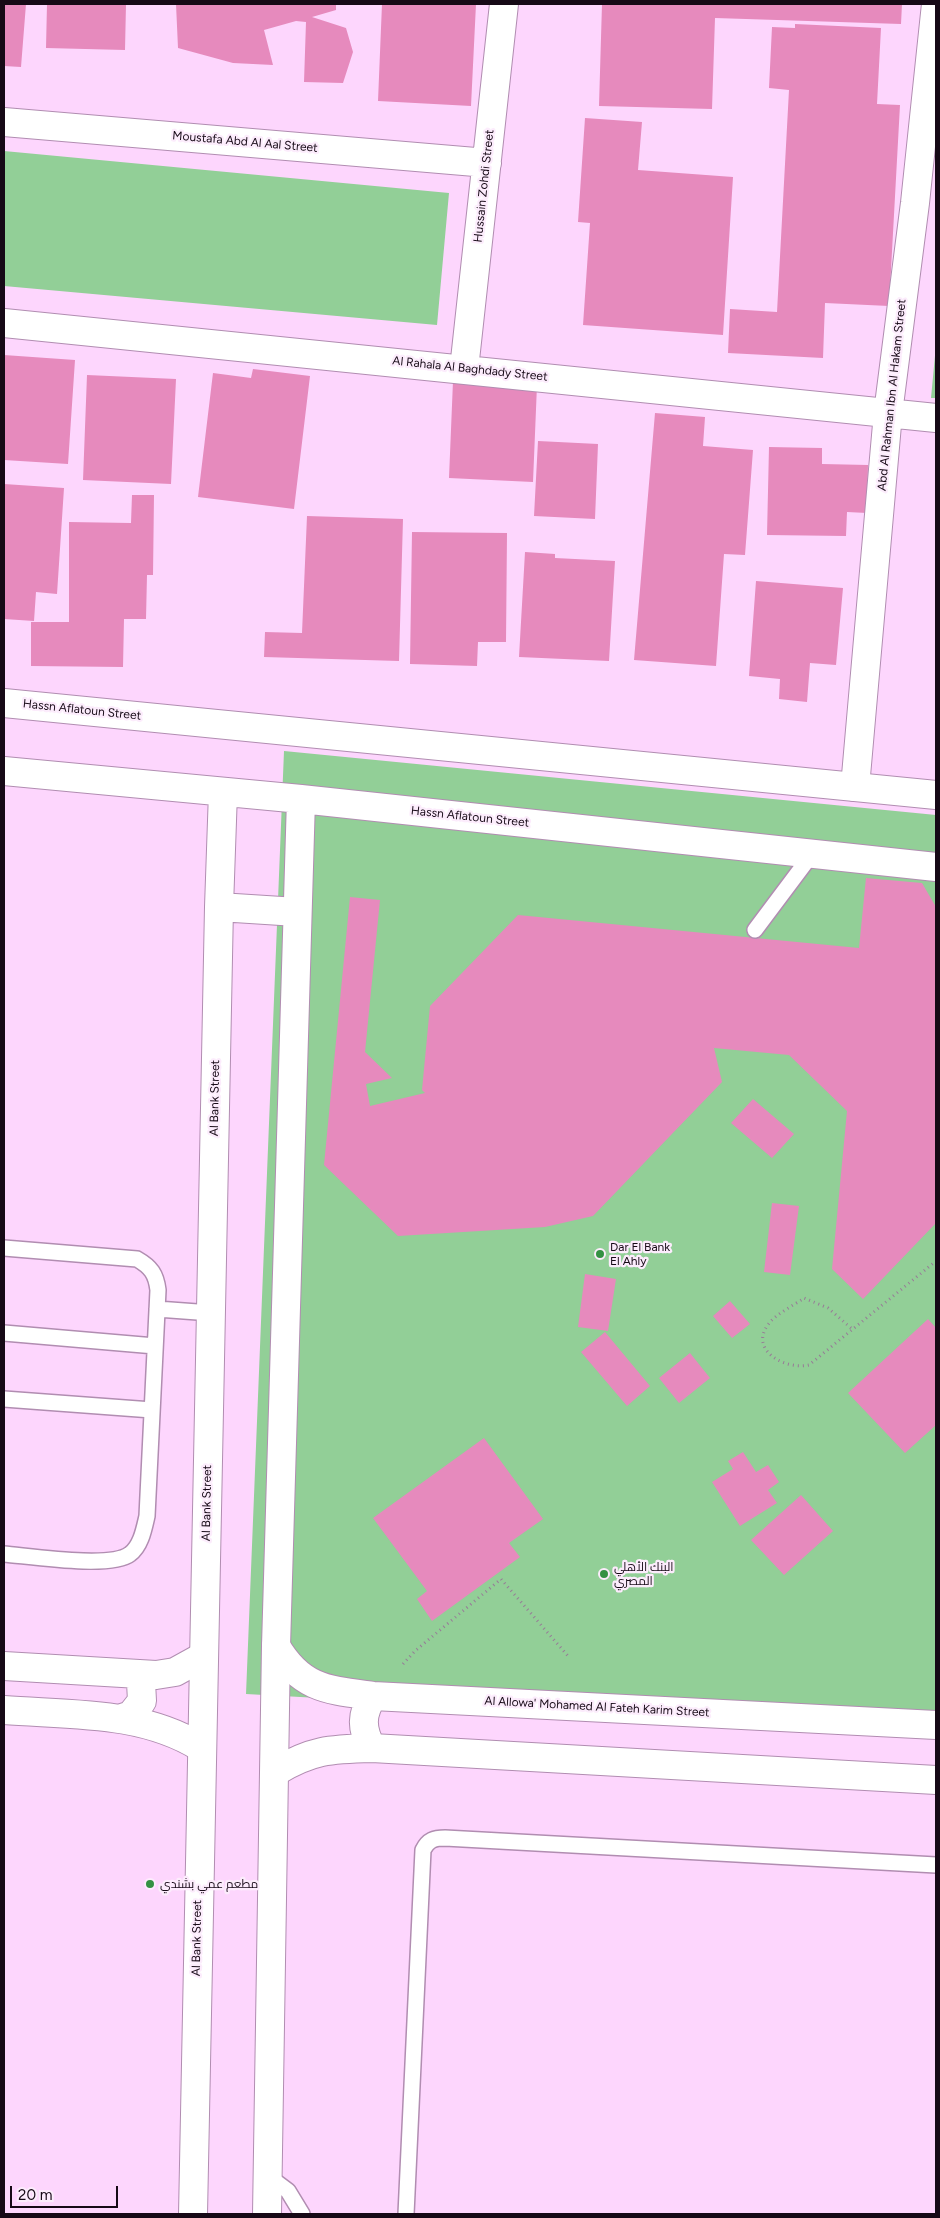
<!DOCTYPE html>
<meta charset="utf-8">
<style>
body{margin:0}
#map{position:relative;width:940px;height:2218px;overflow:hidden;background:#fdd6fd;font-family:Figtree,sans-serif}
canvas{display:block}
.frame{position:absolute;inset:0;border:5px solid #160916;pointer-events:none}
.scale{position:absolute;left:10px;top:2186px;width:108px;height:22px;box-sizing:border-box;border:2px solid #160916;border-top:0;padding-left:6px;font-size:15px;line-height:18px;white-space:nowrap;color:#160916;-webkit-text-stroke:4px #fcecfc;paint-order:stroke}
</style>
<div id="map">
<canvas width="940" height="2218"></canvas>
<div class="frame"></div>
<div class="scale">20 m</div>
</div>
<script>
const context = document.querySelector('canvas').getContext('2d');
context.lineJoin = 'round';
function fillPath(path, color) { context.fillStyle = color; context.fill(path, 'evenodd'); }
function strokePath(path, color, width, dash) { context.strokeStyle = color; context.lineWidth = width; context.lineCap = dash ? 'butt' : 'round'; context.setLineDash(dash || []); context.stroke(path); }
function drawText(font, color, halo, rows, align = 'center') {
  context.font = font + ' Figtree,Cairo,sans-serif'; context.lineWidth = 4.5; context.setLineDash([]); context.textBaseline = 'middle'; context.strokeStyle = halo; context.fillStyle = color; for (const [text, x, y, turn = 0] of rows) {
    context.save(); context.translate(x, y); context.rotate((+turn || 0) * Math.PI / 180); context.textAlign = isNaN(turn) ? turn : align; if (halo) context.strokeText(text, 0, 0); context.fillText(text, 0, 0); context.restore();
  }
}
fillPath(new Path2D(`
 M4 151 449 193 437 325 4 286Z
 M936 345V398H931Z
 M284 751 936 815V1732L246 1694Z`), '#92cf97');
fillPath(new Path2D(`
 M4 4H26L21 67 4 66Z
 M47 4H126L125 50 46 48Z
 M176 4H336V10L312 17 346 28 353 52 343 83 304 82 306 22 296 21 264 30 273 65 233 63 178 48Z
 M382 4H476L471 106 378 101Z
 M602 4H902L901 24 715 18 712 109 599 106Z
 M795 24 881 28 877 104 900 105 889 306 825 303 823 358 728 353 730 309 777 312 789 90 769 88 772 27 795 28Z
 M585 118 642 122 638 170 733 177 723 335 583 325 590 223 578 222Z
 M4 355 75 360 68 464 4 460Z
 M253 369 310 376 294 509 198 497 213 373 251 378Z
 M87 375 176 379 171 484 83 480Z
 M453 381 537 385 533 482 449 478Z
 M655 413 705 417 703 446 753 450 745 555 724 554 716 666 634 660Z
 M538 441 598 444 595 519 534 516Z
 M769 447 822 448V464L868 465 867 513 847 512 846 536 767 535Z
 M4 484 64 488 57 594 36 592 34 621 4 619Z
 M132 495H154L153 575H147L146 619H124L123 667 31 666V622H69V522L131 523Z
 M307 516 403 519 399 661 264 657 265 632 302 633Z
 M412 532 507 533 506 642H478L477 666 410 664Z
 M525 552 555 554V558L615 561 609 661 519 657Z
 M756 581 843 588 836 665 810 663 807 702 779 699 780 679 749 676Z
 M866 878 922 883 936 907V1223L863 1299 832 1269 847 1111 789 1055 714 1048 722 1082 593 1216 545 1227 398 1236 324 1165 350 897 380 900 365 1052 392 1078 366 1084 370 1106 425 1093 422 1090 430 1006 518 915 859 948Z
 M753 1099 794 1134 772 1158 731 1123Z
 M772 1203 799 1206 790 1275 764 1272Z
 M585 1274 616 1279 608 1331 578 1327Z
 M730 1301 750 1324 732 1338 713 1316Z
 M928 1319 936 1328V1425L905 1453 848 1393Z
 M605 1332 650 1386 627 1406 581 1352Z
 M690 1353 710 1378 679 1403 659 1378Z
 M484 1438 543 1519 509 1543 520 1557 432 1621 417 1599 427 1591 373 1518Z
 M743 1452 756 1472 768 1465 779 1482 768 1490 777 1503 740 1526 712 1482 733 1469 728 1461Z
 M801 1495 833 1531 784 1575 751 1540Z`), '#e68abd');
const lane = new Path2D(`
 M755 930 812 854
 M4 1248 137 1259C151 1267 156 1274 158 1290L147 1516C144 1529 141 1546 130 1554 111 1569 29 1556 4 1554
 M157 1309 211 1313
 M4 1333 155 1346
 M4 1399 152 1410
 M268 2176 288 2191 302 2214
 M406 2214 423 1850C428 1840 434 1838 445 1838L936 1865`);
const street = new Path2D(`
 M4 122 487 163
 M4 323 936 418
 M464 369 504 4
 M855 787 888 413 915 203 936 4
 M276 1646C301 1689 328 1690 373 1696L936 1725
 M4 1666 156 1675 175 1672 204 1656
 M4 1710C71 1715 142 1711 200 1747
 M122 1718 131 1715 142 1701 141 1682 136 1675
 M372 1748C361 1729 361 1714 373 1696
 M275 1772C311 1750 330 1749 372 1748L936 1780`);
const secondary = new Path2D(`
 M4 703 936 795
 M4 771 301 799 936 867
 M219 907 297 912
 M193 2214 219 907 223 792
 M267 2214 276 1646 301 799`);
strokePath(lane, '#b18db1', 18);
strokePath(street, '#b18db1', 30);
strokePath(secondary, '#b18db1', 30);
strokePath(new Path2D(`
 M851 1328 828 1308 804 1298C793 1306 775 1314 767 1326 750 1352 787 1370 809 1365L936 1261
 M403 1664 415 1651 501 1579 568 1656`), '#977b97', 3, [1, 4]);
strokePath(lane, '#fff', 15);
strokePath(street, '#fff', 28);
strokePath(secondary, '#fff', 28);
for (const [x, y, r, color] of [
 [600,1254,5,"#349143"],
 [604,1574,5,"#349143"],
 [150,1884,5,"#349143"]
]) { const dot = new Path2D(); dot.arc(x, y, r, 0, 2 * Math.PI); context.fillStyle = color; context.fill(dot); strokePath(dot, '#fcecfc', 2); }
drawText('12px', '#160916', '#fcecfc', [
 ["Moustafa Abd Al Aal Street",245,142,5],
 ["Hussain Zohdi Street",484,186,-84],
 ["Al Rahala Al Baghdady Street",470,369,6],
 ["Abd Al Rahman Ibn Al Hakam Street",892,395,-84],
 ["Hassn Aflatoun Street",82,710,6],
 ["Hassn Aflatoun Street",470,817,6],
 ["Al Bank Street",215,1098,-89],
 ["Al Bank Street",207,1503,-89],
 ["Al Allowa' Mohamed Al Fateh Karim Street",597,1707,3],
 ["Al Bank Street",197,1938,-89]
]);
drawText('12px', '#160916', '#fcecfc', [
 ["Dar El Bank",610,1247],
 ["El Ahly",610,1261],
 ["البنك الأهلي",614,1567],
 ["المصري",614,1581],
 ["مطعم عمي بشندي",160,1884]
], 'left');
</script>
